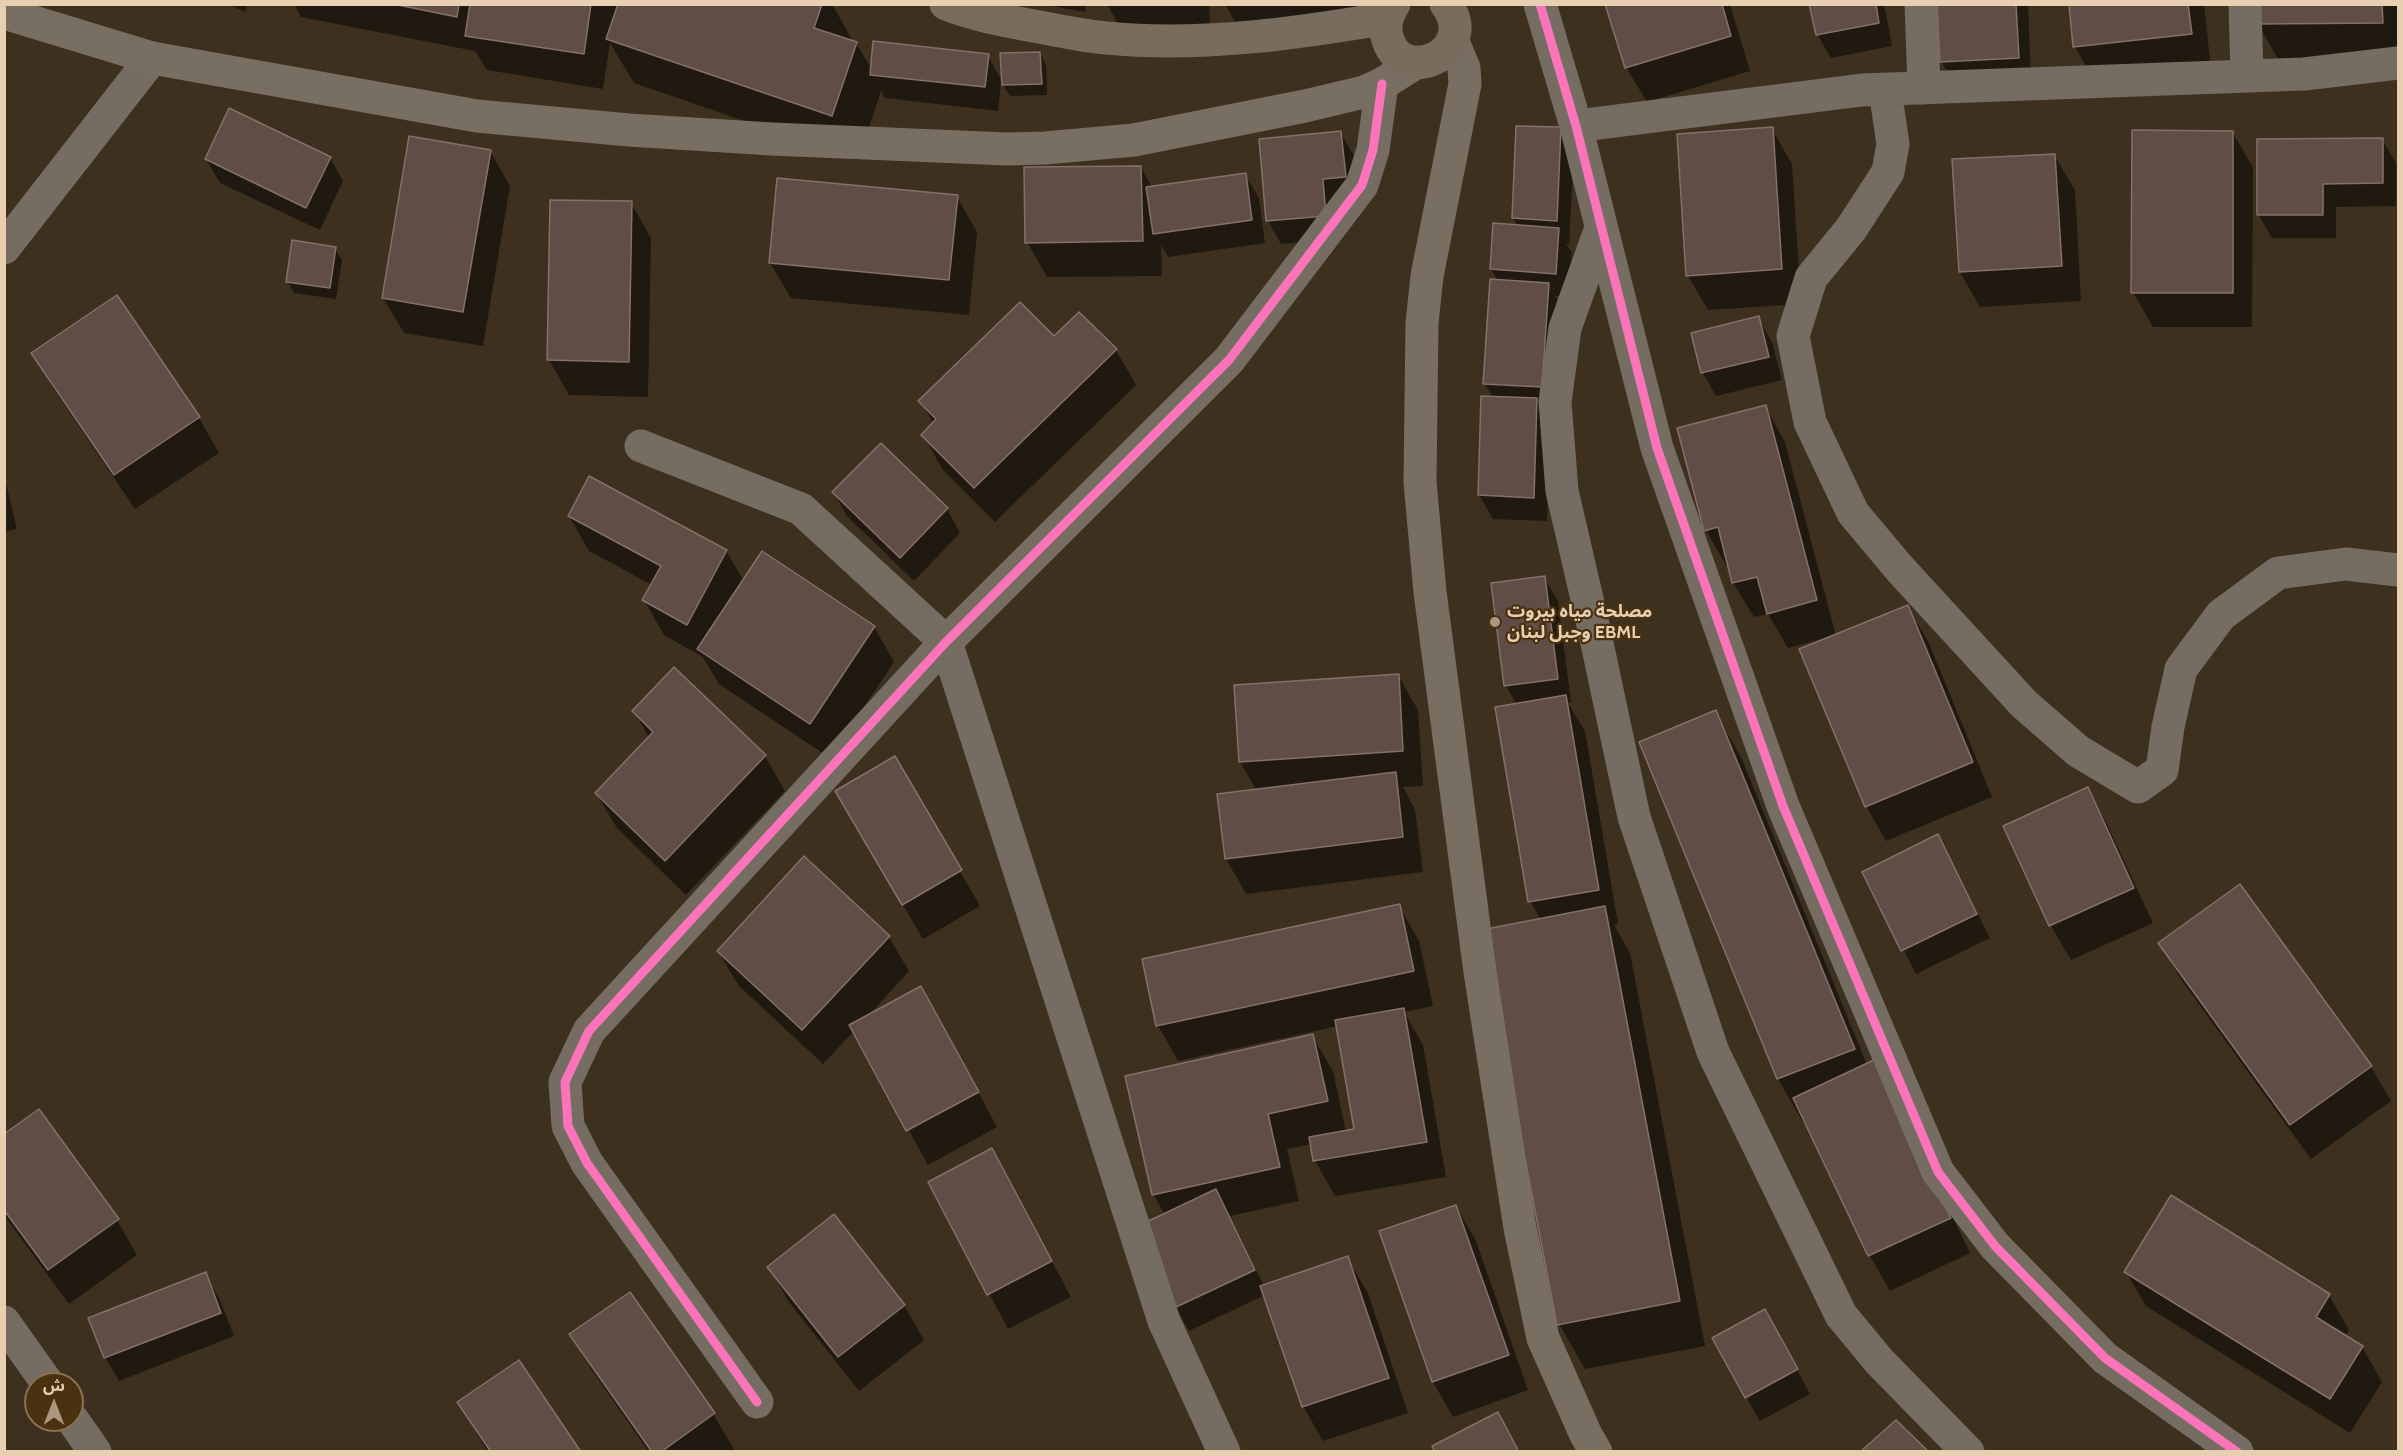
<!DOCTYPE html>
<meta charset="utf-8">
<style>
body{margin:0}
#map{position:relative;width:2403px;height:1456px;overflow:hidden;background:#3d301e;font-family:Cabin,"Noto Sans Arabic",sans-serif}
canvas{display:block}
.frame{position:absolute;inset:0;border:6px solid #e8cfb2;pointer-events:none}
.north{position:absolute;left:24px;top:1372px;width:60px;height:60px;box-sizing:border-box;background:#4a3211;border:2px solid #897151;border-radius:50%;rotate:0deg;font-size:16px;font-weight:700;line-height:24px;text-align:center;color:#e8cfb2}
.north::after{content:'';display:block;margin:auto;width:21px;height:27px;background:#ac977e;clip-path:polygon(50% 0,100% 100%,50% 72%,0 100%)}
</style>
<div id="map">
<canvas width="2403" height="1456"></canvas>
<div class="frame"></div>
<div class="north">ش</div>
</div>
<script>
const context = document.querySelector('canvas').getContext('2d');
context.lineJoin = 'round';
function fillPath(path, color) { context.fillStyle = color; context.fill(path, 'evenodd'); }
function strokePath(path, color, width, dash) { context.strokeStyle = color; context.lineWidth = width; context.lineCap = dash ? 'butt' : 'round'; context.setLineDash(dash || []); context.stroke(path); }
function drawText(font, color, halo, rows, align = 'center') {
  context.font = font + ' Cabin,"Noto Sans Arabic",sans-serif'; context.lineWidth = 4.5; context.setLineDash([]); context.textBaseline = 'middle'; context.strokeStyle = halo; context.fillStyle = color; for (const [text, x, y, turn = 0] of rows) {
    context.save(); context.translate(x, y); context.rotate((+turn || 0) * Math.PI / 180); context.textAlign = isNaN(turn) ? turn : align; if (halo) context.strokeText(text, 0, 0); context.fillText(text, 0, 0); context.restore();
  }
}
fillPath(new Path2D(`
 M227 4H248L245 12Z
 M294 4H616L617 13 619 4H832L851 38 850 41 856 43 872 70 988 56 1003 83 1040 53 1046 65 1047 95 1010 96 1001 81 998 111 885 98 881 91 858 160 634 83 610 43 603 89 487 70 475 51 301 17Z
 M1041 4H1086L1085 12Z
 M1107 4H1209L1210 24 1120 27Z
 M1225 4H1440L1235 22Z
 M1607 4H1730L1750 71 1647 102 1626 67Z
 M1811 4H1884L1892 46 1831 58 1817 34Z
 M1939 4H2028L2031 81 1955 85 1941 61Z
 M2070 4H2204L2211 69 2095 82 2075 47Z
 M2257 4H2398V57L2278 59 2258 24Z
 M1560 129 1574 152 1569 244H1566L1572 253 1569 297 1555 296 1562 308 1550 423 1547 521 1493 519 1479 495 1493 398 1485 384 1498 281 1491 269 1494 224 1518 226 1513 218Z
 M1772 129 1792 164 1801 304 1708 310 1688 276Z
 M1340 132 1354 156 1358 200 1339 239 1281 244 1268 221Z
 M2232 132 2253 167 2252 327H2153L2133 292Z
 M2382 139 2396 163V206L2336 207V238H2272L2258 214Z
 M490 151 510 186 483 346 404 333 383 298Z
 M2054 155 2075 190 2081 301 1980 307 1960 272Z
 M330 158 343 181 320 230 220 183 206 159Z
 M1141 167 1152 188 1245 175 1259 198 1265 243 1168 257 1161 245 1162 276 1047 277 1027 242Z
 M957 197 977 232 969 315 791 298 770 263Z
 M631 203 651 238 648 397 569 395 549 360Z
 M335 249 342 260 336 299 294 293 287 281Z
 M117 297 199 418 219 453 135 509 53 388 33 353Z
 M1758 318 1772 342 1782 380 1716 396 1703 373Z
 M1054 338 1116 350 1136 385 995 522 943 470 923 435 934 424 920 401Z
 M1765 407 1785 442 1836 636 1907 607 1928 641 1992 797 1886 841 1866 806 1823 639 1788 648 1768 614 1754 617 1733 583 1729 564 1726 565 1706 530Z
 M4 475 17 529 4 532Z
 M834 493 947 509 960 533 914 581 847 516Z
 M569 516 726 551 744 581 874 627 894 662 830 758 719 684 703 657 664 635 644 600 652 585 589 551Z
 M1544 578 1558 601 1571 702 1568 703 1585 731 1618 924 1614 925 1630 953 1705 1346 1585 1369 1559 1324 1541 920 1530 901 1517 705 1506 686Z
 M675 669 765 756 785 791 686 895 617 828 596 793 649 738 634 711Z
 M1398 675 1418 710 1423 786 1403 787 1415 809 1423 872 1246 894 1226 859 1219 795 1257 791 1240 762Z
 M1715 712 1741 757 1867 1065 1895 1096 1970 1253 1890 1291 1870 1256 1807 1123 1804 1124 1778 1079 1641 743Z
 M894 758 980 906 923 939 837 792Z
 M2087 789 2107 824 2153 923 2071 960 2051 926 2005 826Z
 M1938 836 1990 938 1916 974 1864 872Z
 M1399 906 1419 941 1433 1006 1404 1012 1423 1045 1446 1177 1335 1196 1315 1161 1312 1144 1287 1149 1299 1201 1230 1216 1264 1286 1347 1258 1368 1293 1408 1413 1323 1441 1303 1406 1265 1295 1189 1331 1176 1308 1165 1215 1153 1194 1312 1036 1333 1071 1346 1132 1356 1130 1338 1026 1178 1061 1158 1026 1144 961Z
 M889 937 909 971 868 1016 941 1023 997 1127 928 1165 854 1031 823 1064 739 986 718 951Z
 M2160 943 2371 1067 2391 1101 2311 1159 2180 978Z
 M4 1135 117 1220 137 1255 69 1304 4 1215Z
 M992 1150 1071 1297 1008 1329 930 1182Z
 M1456 1206 1476 1241 1528 1390 1453 1417 1433 1382 1381 1232Z
 M769 1267 904 1305 924 1340 859 1391 789 1302Z
 M2126 1272 2329 1295 2349 1330 2345 1337 2362 1347 2382 1382 2350 1433 2146 1306Z
 M205 1274 219 1298 234 1336 119 1381 105 1357Z
 M1778 1334 1810 1394 1760 1421 1746 1397Z
 M571 1335 713 1414 734 1449 730 1452H649L591 1369Z
 M459 1403 579 1452H488Z`), '#0007');
const building = new Path2D(`
 M393 4H459L457 17Z
 M470 4H591L584 54 465 36Z
 M618 4H822L814 28 857 42 832 116 606 39Z
 M1605 4H1722L1731 36 1625 68Z
 M1809 4H1876L1879 23 1816 35Z
 M1937 4H2016L2019 58 1940 62Z
 M2069 4H2188L2192 34 2073 47Z
 M2256 4H2382L2383 23 2256 24Z
 M873 41 989 54 985 87 870 75Z
 M1040 52 1042 84 1002 85 1000 53Z
 M229 108 331 157 306 208 205 159Z
 M1516 126 1561 127 1557 221 1512 218Z
 M1773 127 1782 269 1686 276 1677 134Z
 M2132 130 2233 131V293H2131Z
 M1341 131 1346 177 1323 179 1326 216 1266 221 1259 139Z
 M409 136 491 150 463 312 382 298Z
 M2383 138V183L2323 184V215H2257V139Z
 M2055 154 2062 266 1959 272 1952 159Z
 M1141 166 1143 241 1025 243 1024 167Z
 M1246 173 1252 220 1153 234 1146 187Z
 M777 178 958 195 949 280 769 263Z
 M550 200 632 201 629 362 547 360Z
 M1493 223 1559 228 1556 274 1490 269Z
 M292 240 336 247 330 288 286 282Z
 M1490 279 1549 283 1542 387 1483 384Z
 M117 295 200 417 114 475 31 353Z
 M1020 302 1054 336 1079 312 1117 349 974 488 921 435 936 419 918 401Z
 M1759 316 1769 357 1701 373 1691 333Z
 M1481 396 1537 398 1534 498 1478 495Z
 M1766 405 1817 600 1767 614 1757 577 1732 583 1718 527 1704 531 1677 428Z
 M881 443 948 508 900 558 832 492Z
 M589 476 727 550 687 625 642 600 661 566 568 516Z
 M762 551 875 626 810 724 697 649Z
 M1545 576 1558 679 1504 686 1491 583Z
 M1908 605 1973 762 1865 807 1799 649Z
 M674 667 766 755 665 861 595 793 653 732 632 711Z
 M1399 674 1403 751 1239 762 1234 685Z
 M1566 695 1599 890 1528 902 1495 707Z
 M1716 710 1855 1049 1777 1079 1639 742Z
 M895 756 962 870 902 905 835 791Z
 M1396 772 1403 837 1225 859 1217 794Z
 M2088 787 2134 888 2049 926 2003 826Z
 M1938 834 1977 914 1901 951 1862 872Z
 M804 856 890 936 802 1030 717 951Z
 M2240 884 2372 1066 2290 1125 2158 943Z
 M1400 904 1414 971 1156 1026 1142 959Z
 M1605 906 1680 1301 1557 1325 1481 930Z
 M921 986 979 1092 906 1131 849 1025Z
 M1404 1008 1427 1142 1313 1161 1309 1137 1354 1129 1335 1020Z
 M1313 1034 1328 1101 1268 1114 1280 1167 1152 1195 1125 1076Z
 M1876 1059 1951 1218 1868 1256 1793 1098Z
 M39 1109 119 1219 48 1270 4 1210V1134Z
 M992 1148 1052 1261 987 1295 928 1182Z
 M1216 1189 1255 1270 1174 1308 1136 1227Z
 M2171 1195 2330 1294 2316 1317 2363 1346 2330 1399 2124 1272Z
 M1456 1205 1509 1355 1432 1382 1379 1231Z
 M834 1214 905 1305 838 1357 767 1267Z
 M1348 1256 1389 1378 1302 1407 1260 1286Z
 M206 1272 221 1313 104 1358 88 1318Z
 M630 1292 715 1413 661 1452H652L569 1334Z
 M1765 1309 1798 1369 1745 1398 1712 1338Z
 M519 1360 581 1452H491L457 1402Z
 M1498 1412 1519 1452H1435L1432 1446Z
 M1896 1420 1929 1452H1860Z`);
fillPath(building, '#5f4d46');
strokePath(building, '#85706a', 1.5);
strokePath(new Path2D(`
 M1921 4 1924 88
 M2245 4 2247 76
 M1885 90 1893 144 1888 172 1851 229 1811 278 1793 336 1810 422 1853 513 1900 569 2024 704 2078 751 2138 787 2162 770 2168 727 2181 669 2221 615 2278 573 2346 564 2398 570
 M1576 126 1862 90 2304 74 2398 63
 M1601 228 1565 328 1555 402 1562 491 1594 629 1634 817 1713 1052 1841 1315 1879 1361 1968 1452
 M4 248 152 58
 M641 446 801 509 946 642 1164 1321 1224 1452
 M4 1322 48 1384
 M757 1402 587 1163 568 1126 565 1082 589 1031 946 642 1229 360 1362 185 1373 150 1382 84
 M72 1419 95 1452`), '#756c62', 33);
strokePath(new Path2D(`
 M1540 4 1576 126 1657 448 1783 806 1938 1172 1995 1246 2105 1358 2237 1452`), '#756c62', 33);
strokePath(new Path2D(`
 M4 13 152 58 477 116 629 130 772 139 1007 149 1045 148 1134 140 1305 106 1364 92 1382 84 1417 62
 M1453 42 1464 68 1465 84 1427 276 1422 323 1420 482 1430 592 1480 972 1520 1228 1543 1338 1586 1435 1596 1452`), '#786e62', 33);
strokePath(new Path2D(`
 M946 4C976 16 1007 21 1039 27 1061 31 1083 36 1106 38 1200 47 1294 34 1387 18
 M1394 4C1387 15 1383 27 1388 40 1404 88 1481 51 1446 4`), '#776c5e', 33);
strokePath(new Path2D(`
 M1540 4 1576 126 1657 448 1783 806 1938 1172 1995 1246 2105 1358 2237 1452
 M757 1402 587 1163 568 1126 565 1082 589 1031 946 642 1229 360 1362 185 1373 150 1382 84`), '#fb73b8', 9);
for (const [x, y, r, color] of [
 [1495,622,6,"#ac977e"]
]) { const dot = new Path2D(); dot.arc(x, y, r, 0, 2 * Math.PI); context.fillStyle = color; context.fill(dot); strokePath(dot, '#4a3211', 2); }
drawText('bold 18px', '#e8cfb2', '#4a3211', [
 ["مصلحة مياه بيروت",1507,612],
 ["وجبل لبنان EBML",1507,633]
], 'left');
</script>
